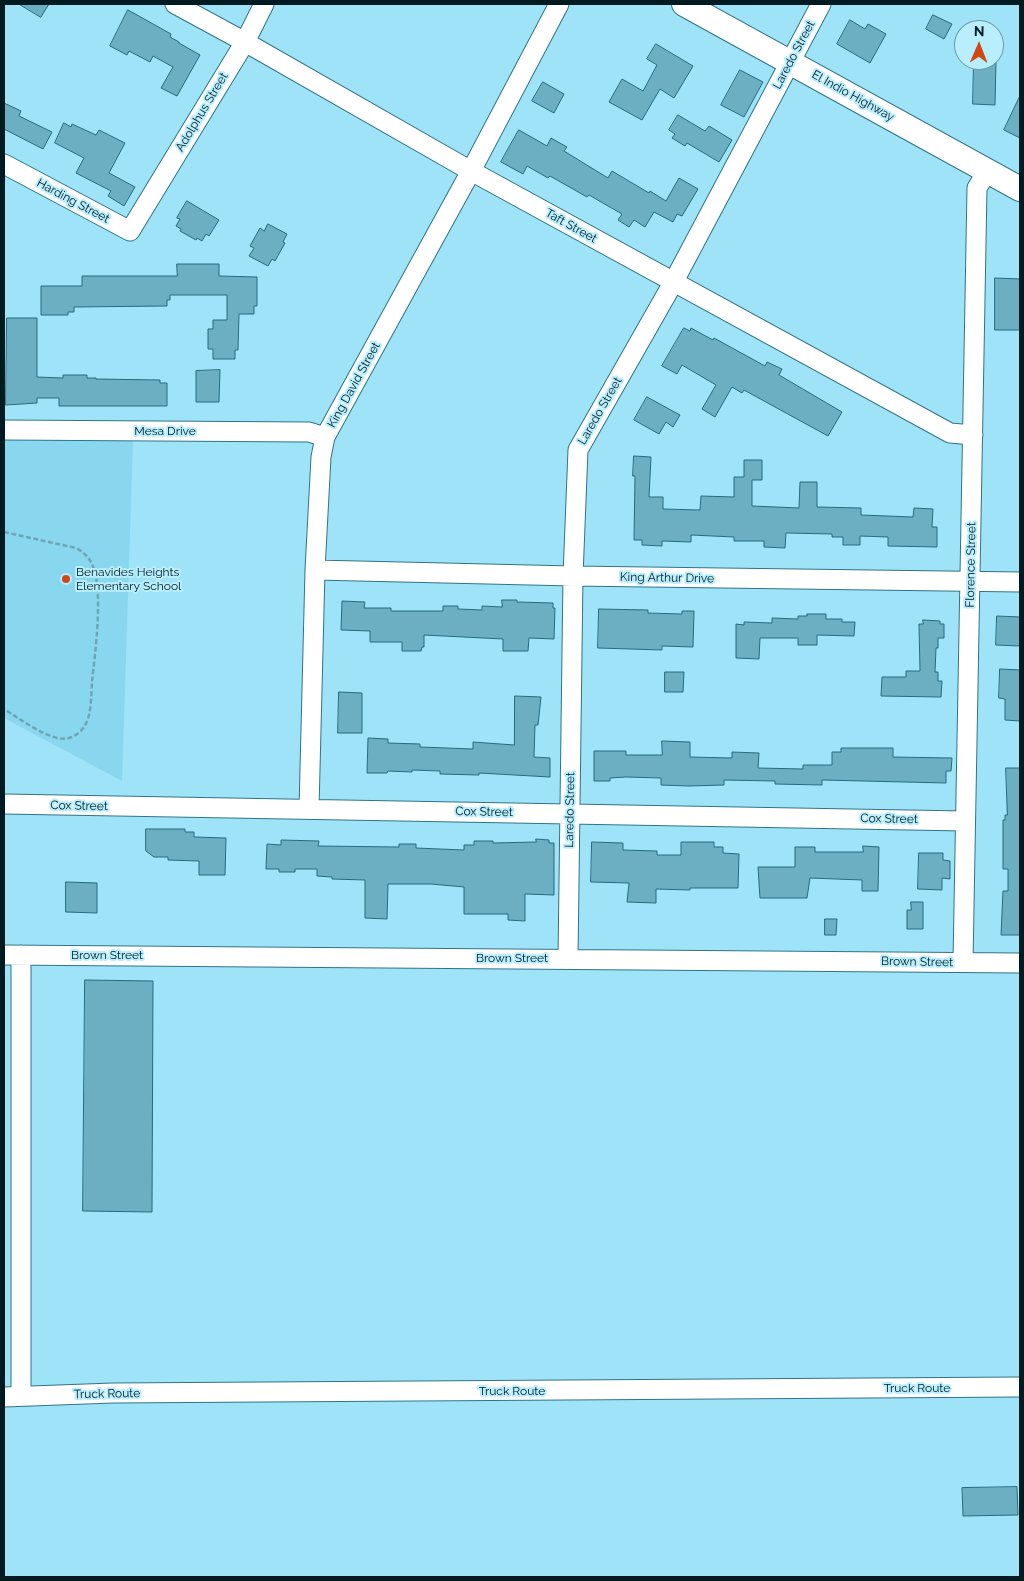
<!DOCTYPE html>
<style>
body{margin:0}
#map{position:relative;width:1024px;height:1581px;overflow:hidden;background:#9fe3f8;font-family:Raleway,sans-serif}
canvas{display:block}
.frame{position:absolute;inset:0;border:5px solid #001a21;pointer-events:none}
.north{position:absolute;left:954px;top:20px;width:50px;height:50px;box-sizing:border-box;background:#b8eefe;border:1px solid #6e99a6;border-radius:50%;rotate:1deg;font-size:14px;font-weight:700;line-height:20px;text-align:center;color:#001a21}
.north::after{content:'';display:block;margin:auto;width:18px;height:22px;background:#d04915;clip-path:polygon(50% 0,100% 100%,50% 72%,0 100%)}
</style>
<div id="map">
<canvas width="1024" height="1581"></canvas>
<div class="frame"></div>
<div class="north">N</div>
</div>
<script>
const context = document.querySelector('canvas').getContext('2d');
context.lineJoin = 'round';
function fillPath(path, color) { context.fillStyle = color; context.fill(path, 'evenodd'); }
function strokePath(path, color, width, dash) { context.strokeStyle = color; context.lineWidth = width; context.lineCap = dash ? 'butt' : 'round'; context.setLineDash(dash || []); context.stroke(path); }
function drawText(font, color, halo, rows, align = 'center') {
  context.font = font + ' Raleway,sans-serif'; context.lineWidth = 4; context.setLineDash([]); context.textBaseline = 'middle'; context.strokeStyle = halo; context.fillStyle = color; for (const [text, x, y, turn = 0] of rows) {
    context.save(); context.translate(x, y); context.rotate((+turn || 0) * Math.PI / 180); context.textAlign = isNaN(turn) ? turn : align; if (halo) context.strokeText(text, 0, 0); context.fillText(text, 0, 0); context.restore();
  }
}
fillPath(new Path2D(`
 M4 439 133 440 122 781 4 718Z`), '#88d7ee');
const building = new Path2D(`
 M19 4H49L41 17Z
 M128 10 171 34 170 37 179 42V43L200 55 177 96 161 88 173 67 153 56 150 62 129 51 127 55 110 46Z
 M933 15 952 24 944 39 926 29Z
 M850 20 865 29 868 24 886 34 870 63 837 44Z
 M656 44 693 66 674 98 660 89 642 120 609 102 622 79 643 91 657 65 647 59Z
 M974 60H996L995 105 973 104Z
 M740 70 763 82 744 117 721 105Z
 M543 82 564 94 554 113 532 101Z
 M1020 96V138L1004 130Z
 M4 103 21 111 19 116 52 132 43 149 4 129Z
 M678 115 705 131 709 126 732 140 719 162 687 143 685 146 672 138 675 134 669 130Z
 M64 123 71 127 72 124 96 135 99 130 125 143 109 173 135 187 124 206 108 196 111 191 76 173 84 158 55 143Z
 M519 130 547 146 551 138 567 147 564 151 608 178 612 171 649 193 650 191 666 201 679 178 698 189 682 216 677 214 673 222 654 212 645 227 634 220 629 227 618 220 622 214 589 195 587 197 550 176 548 178 527 166 523 174 501 162Z
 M187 201 219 220 209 236 206 234 202 241 197 238 196 240 180 231 181 229 176 226 180 219 177 218Z
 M268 224 287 234 283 242 285 243 275 261 272 259 268 266 249 256 254 248 250 246 260 228 264 231Z
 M177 264H219V276L257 277V306H254V314H239L238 350H235V359H213V349H208V329H213V320H227V295H170V300H167V306L74 307V312H68V315H41V286H82V276H177Z
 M995 278 1020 279V330H995Z
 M7 318H37V377L63 378V375H87V378H96V379L160 380V383H167V406H59V398H37V403L6 405Z
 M684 328 690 331 691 328 713 340 714 338 765 366 767 362 782 369 779 375 842 412 828 436 744 390 742 393 732 387 715 417 702 409 716 385 682 365 677 374 662 366Z
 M220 370 219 402H196V371Z
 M647 397 680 415 673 427 666 422 659 434 634 420Z
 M634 456 651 457 649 497H663V509L700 510 701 496 734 497V477H744V460H762V480H752V506L799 508 800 482H817V507L861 508V515L913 517 914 508 933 509 932 527H937V547L888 546V537L860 536V545H843V537H832V534L786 533 785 548 764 547V541H734V537L691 535V542L662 541V546L642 545V540H634L635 476H633Z
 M502 600H517V602L553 603V608H555L554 639 529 638 528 651H503V639L424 635V647H422L421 651H402V642H370V631L341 630 342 601 365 602 364 608H391V611H443V606H458V609L482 610V606L502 607Z
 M599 609 648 610V613L682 614V611H694L693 647 662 646V650L598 648Z
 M807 614H826V619H842V622H855L854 636 817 635V645H798V638H760L759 659 736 658V624L744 625V622L772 623V618L798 619V616H807Z
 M997 616 1020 617V646L996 645Z
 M923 620 940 621V624H944V638H938V648H936L935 672H938V681H942L941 697 881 696 882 677H906V671H920L919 624H923Z
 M1000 669 1020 670V721L1005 720V699L999 698Z
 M665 672H684L683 692H665Z
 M339 692 362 693V733H338Z
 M515 696 541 697 538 725H535L534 757 550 758V777L479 773V775L440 774V771L412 770V772L388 771 387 773H367L368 738 388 739V743L420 744V747L473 749V742L514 745Z
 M662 741 690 742V757L732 758V752L759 753 758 768 803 769V765H832V752H841V748H893V757L952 758 951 771H946V783L822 780V785L775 784V781L724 780V785L689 786 661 785V778L626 777 610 778V781H594V751H626V755H662Z
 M1006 768H1020V935H1001L1003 891H1008V869H1003V820H1005V815H1007Z
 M146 829H185V832H194V837L226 838 225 875H199V861L168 860V857H154L146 851Z
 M536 839 549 840V843H554V895L525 894V921L508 920V914H464V887L431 884H388L387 919 365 918V880L332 879V877L317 876V869H295V872H279V869H266L267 844 281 845V840L319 841 318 846 399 847V844H416V848L464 850V845H474V841H493V843L536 842Z
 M592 842 623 843V850L657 851V855H681V842H714V847H723V853L739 854 738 888H690V890L656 889V903L627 902 629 883 591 882Z
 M863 846 879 847 878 891H862V880L810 878 807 898H760L758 867H795V847H815V852H863Z
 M919 853H943V860L950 861V879L942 878V890L918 889Z
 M66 882 97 883V913L66 912Z
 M911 902H923V929H907V910H911Z
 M825 919H837L836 935H825Z
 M85 980 153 981 152 1212 83 1211Z
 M1017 1487 1018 1515 963 1516 962 1488Z`);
fillPath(building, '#6cafc3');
strokePath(building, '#256b7e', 1);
const minor = new Path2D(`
 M175 4 245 42 471 171 950 433 973 435
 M4 164 130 231 245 42 264 4
 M4 430 309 432 325 437
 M315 570 573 576 1020 582
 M4 804 965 821
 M309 809 315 570 321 457 325 437 471 171 559 4
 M4 955 1020 963
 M568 958 573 576 578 450 673 283 821 4
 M963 962 977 188 988 170
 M21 1395V955
 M4 1397 113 1393 1020 1387`);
const major = new Path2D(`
 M684 4 1020 189`);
strokePath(minor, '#2f7487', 21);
strokePath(major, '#2f7487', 26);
strokePath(new Path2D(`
 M4 532 76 548C83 552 88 556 92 564 104 589 95 653 92 682 91 695 92 715 84 727 81 732 75 736 69 738 51 743 19 718 4 709`), '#6ea5b6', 2.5, [5, 2.5]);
strokePath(minor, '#fff', 19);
strokePath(major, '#fff', 24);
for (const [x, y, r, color] of [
 [66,579,5,"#d04915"]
]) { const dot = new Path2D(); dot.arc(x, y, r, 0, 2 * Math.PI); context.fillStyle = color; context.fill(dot); strokePath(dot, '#b8eefe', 2); }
drawText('12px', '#001a21', '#b8eefe', [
 ["Laredo Street",794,55,-62],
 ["El Indio Highway",853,96,29],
 ["Adolphus Street",202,112,-59],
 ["Harding Street",73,201,28],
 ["Taft Street",571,226,29],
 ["King David Street",354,385,-61],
 ["Laredo Street",600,411,-60],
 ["Mesa Drive",165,431],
 ["Florence Street",971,565,-89],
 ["King Arthur Drive",667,578,1],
 ["Cox Street",79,806,1],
 ["Laredo Street",570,810,-89],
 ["Cox Street",484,812,1],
 ["Cox Street",889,819,1],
 ["Brown Street",107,955],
 ["Brown Street",512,958],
 ["Brown Street",917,962,1],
 ["Truck Route",917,1388],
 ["Truck Route",512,1391],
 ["Truck Route",107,1394,-1]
]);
drawText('12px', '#001a21', '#b8eefe', [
 ["Benavides Heights",76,572],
 ["Elementary School",76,586]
], 'left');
</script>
